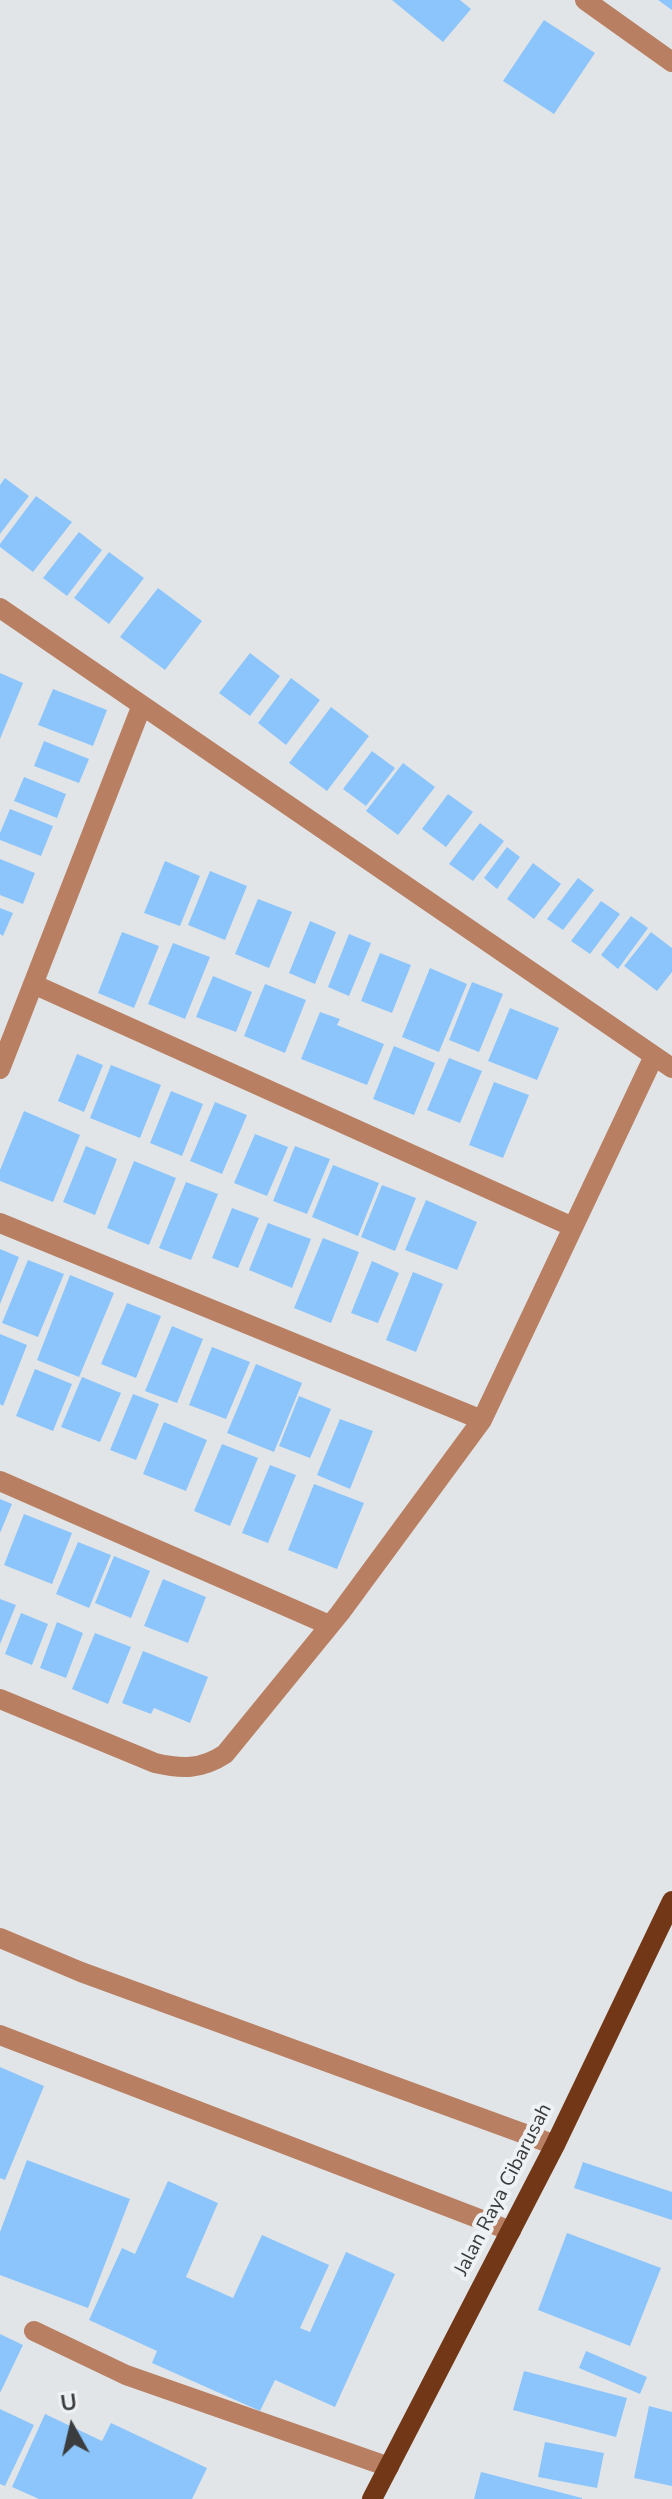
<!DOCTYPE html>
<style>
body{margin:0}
#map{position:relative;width:672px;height:2499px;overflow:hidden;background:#e2e5e7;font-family:"Nunito Sans",sans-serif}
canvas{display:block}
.north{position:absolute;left:32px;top:2387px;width:80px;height:80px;-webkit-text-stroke:6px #eff2f4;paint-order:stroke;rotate:352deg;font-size:22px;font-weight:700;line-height:32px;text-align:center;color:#3b3c3d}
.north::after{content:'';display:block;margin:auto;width:28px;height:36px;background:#3b3c3d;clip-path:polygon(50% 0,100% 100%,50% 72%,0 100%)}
</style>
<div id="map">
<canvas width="672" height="2499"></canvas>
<div class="north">U</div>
</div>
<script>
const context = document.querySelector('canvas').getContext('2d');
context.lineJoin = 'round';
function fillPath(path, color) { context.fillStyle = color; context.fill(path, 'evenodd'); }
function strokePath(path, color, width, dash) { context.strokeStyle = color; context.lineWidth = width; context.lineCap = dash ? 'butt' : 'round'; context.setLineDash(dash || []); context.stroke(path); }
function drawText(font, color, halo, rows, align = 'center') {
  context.font = font + ' "Nunito Sans",sans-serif'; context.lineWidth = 8; context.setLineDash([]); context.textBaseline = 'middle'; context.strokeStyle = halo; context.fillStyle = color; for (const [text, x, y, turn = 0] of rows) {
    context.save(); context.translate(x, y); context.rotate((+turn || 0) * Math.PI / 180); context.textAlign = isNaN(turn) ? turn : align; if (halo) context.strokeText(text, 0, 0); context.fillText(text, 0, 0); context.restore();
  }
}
fillPath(new Path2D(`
 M392 0H460L471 9 443 42Z
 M658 0H672V10Z
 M544 20 595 53 554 114 503 81Z
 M5 478 29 496 0 534V485Z
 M36 496 72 522 33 572 0 547V544Z
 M79 532 102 550 67 596 43 578Z
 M109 552 144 578 109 624 74 598Z
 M158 588 202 621 165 670 120 637Z
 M250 653 280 676 250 716 219 693Z
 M0 673 23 683 0 739Z
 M291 678 320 700 286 745 258 723Z
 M53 689 107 710 93 746 38 725Z
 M331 707 369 736 327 791 289 763Z
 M44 741 89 759 79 783 34 766Z
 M372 751 395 768 366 806 343 789Z
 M403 763 435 787 398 835 366 811Z
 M24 777 66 794 57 818 14 801Z
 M448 794 473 812 446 847 422 829Z
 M10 809 53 826 41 856 0 840V833Z
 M480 823 504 841 473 881 449 864Z
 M507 847 520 857 497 889 484 878Z
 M0 859 35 873 23 904 0 895Z
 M165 861 200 876 180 926 144 913Z
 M533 863 561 884 534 919 507 899Z
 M210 871 247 886 225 940 188 925Z
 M578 878 594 890 563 930 547 919Z
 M258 899 292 912 269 968 235 954Z
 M601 901 620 914 590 954 571 941Z
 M0 908 13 913 3 936 0 934Z
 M631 916 648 928 618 969 601 955Z
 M310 921 336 932 315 984 289 973Z
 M122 932 159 946 134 1008 98 993Z
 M651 932 672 948V972L657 991 624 966Z
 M349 934 371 943 349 996 328 987Z
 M173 943 210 957 185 1019 148 1004Z
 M380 953 411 965 392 1013 361 1001Z
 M430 968 467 984 439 1052 402 1037Z
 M213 976 252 992 236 1032 196 1017Z
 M472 982 503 994 479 1052 449 1040Z
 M265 984 306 1000 285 1053 244 1036Z
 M510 1008 559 1028 537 1080 488 1061Z
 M320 1012 340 1019 337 1025 384 1044 367 1085 301 1059Z
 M394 1046 435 1063 414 1115 373 1099Z
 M77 1054 103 1065 84 1112 58 1101Z
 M449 1058 482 1071 460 1123 427 1110Z
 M111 1065 161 1085 140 1138 90 1118Z
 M494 1082 529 1095 503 1158 469 1145Z
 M171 1091 203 1104 182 1156 150 1143Z
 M215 1102 247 1115 222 1174 190 1161Z
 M24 1111 80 1135 53 1202 0 1181V1170Z
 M255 1134 288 1147 267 1196 234 1183Z
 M86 1146 117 1159 95 1215 63 1202Z
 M295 1146 330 1159 307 1214 273 1201Z
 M134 1161 176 1178 149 1245 107 1228Z
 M333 1165 379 1183 358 1236 312 1217Z
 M186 1182 218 1194 191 1260 159 1248Z
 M382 1185 416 1198 395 1251 361 1237Z
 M426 1200 477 1222 457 1270 405 1250Z
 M232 1208 259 1218 238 1268 212 1258Z
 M268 1223 311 1239 292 1288 249 1270Z
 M323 1238 359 1252 331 1323 294 1308Z
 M0 1249 19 1257 0 1304Z
 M28 1260 64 1274 38 1337 2 1323Z
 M372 1261 399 1273 378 1323 351 1313Z
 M413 1272 443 1284 416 1352 386 1340Z
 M70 1275 114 1293 79 1377 37 1360Z
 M127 1303 161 1316 136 1378 101 1364Z
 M172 1326 203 1339 177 1403 145 1391Z
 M0 1334 27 1345 3 1406 0 1404Z
 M212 1347 250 1362 226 1419 189 1405Z
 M256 1364 302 1383 274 1452 227 1433Z
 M35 1369 72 1384 53 1431 16 1416Z
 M82 1377 121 1393 100 1442 61 1427Z
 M133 1394 159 1404 136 1460 110 1450Z
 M299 1396 331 1409 310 1458 279 1446Z
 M340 1419 373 1431 350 1489 317 1475Z
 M164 1422 207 1440 186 1491 143 1474Z
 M222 1444 258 1458 230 1526 194 1511Z
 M270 1465 296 1475 268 1543 242 1533Z
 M314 1484 364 1503 337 1569 288 1550Z
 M0 1499 12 1504 0 1533Z
 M24 1514 72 1533 52 1584 4 1565Z
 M78 1542 111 1555 89 1608 56 1594Z
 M114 1556 150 1571 131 1618 95 1603Z
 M163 1579 206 1597 188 1643 144 1626Z
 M0 1599 16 1605 0 1644Z
 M21 1613 48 1624 32 1665 5 1654Z
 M57 1622 83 1633 66 1678 40 1668Z
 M95 1633 131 1647 108 1704 72 1689Z
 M143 1651 208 1677 190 1723 154 1708 151 1714 122 1703Z
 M0 2067 44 2086 5 2180 0 2178Z
 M27 2160 130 2199 88 2308 0 2275V2232Z
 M583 2162 672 2192V2220L574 2188Z
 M168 2181 218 2203 186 2277 233 2298 262 2235 329 2265 300 2328 310 2332 346 2252 395 2274 335 2407 275 2380 260 2411 152 2363 157 2351 89 2320 122 2248 135 2254Z
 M567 2233 661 2268 630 2346 538 2310Z
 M0 2334 23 2345 0 2393Z
 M586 2351 647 2377 640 2394 579 2368Z
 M524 2371 627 2398 616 2437 513 2410Z
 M649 2406 672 2412V2486L634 2478Z
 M0 2409 34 2425 5 2486 0 2484Z
 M45 2414 102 2441 111 2423 207 2468 192 2499H39L12 2487Z
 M545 2442 604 2453 597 2488 538 2477Z
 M481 2472 582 2498V2499H474Z`), '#8cc5fc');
strokePath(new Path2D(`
 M585 0 672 62
 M0 608 672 1068
 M33 984 573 1227
 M0 1069 142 705
 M0 1223 482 1420
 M0 1481 329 1625
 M0 1699 155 1763C181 1769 201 1770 225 1754L340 1613 482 1420 654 1056
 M0 1938 81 1972 555 2145
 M0 2035 511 2231
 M34 2331 126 2375 389 2467`), '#b87f62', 20);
strokePath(new Path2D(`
 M372 2499 555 2145 672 1901`), '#713716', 20);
drawText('20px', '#3b3c3d', '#eff2f4', [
 ["Jalan Raya Cibarusah",504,2190,-63]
]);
</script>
